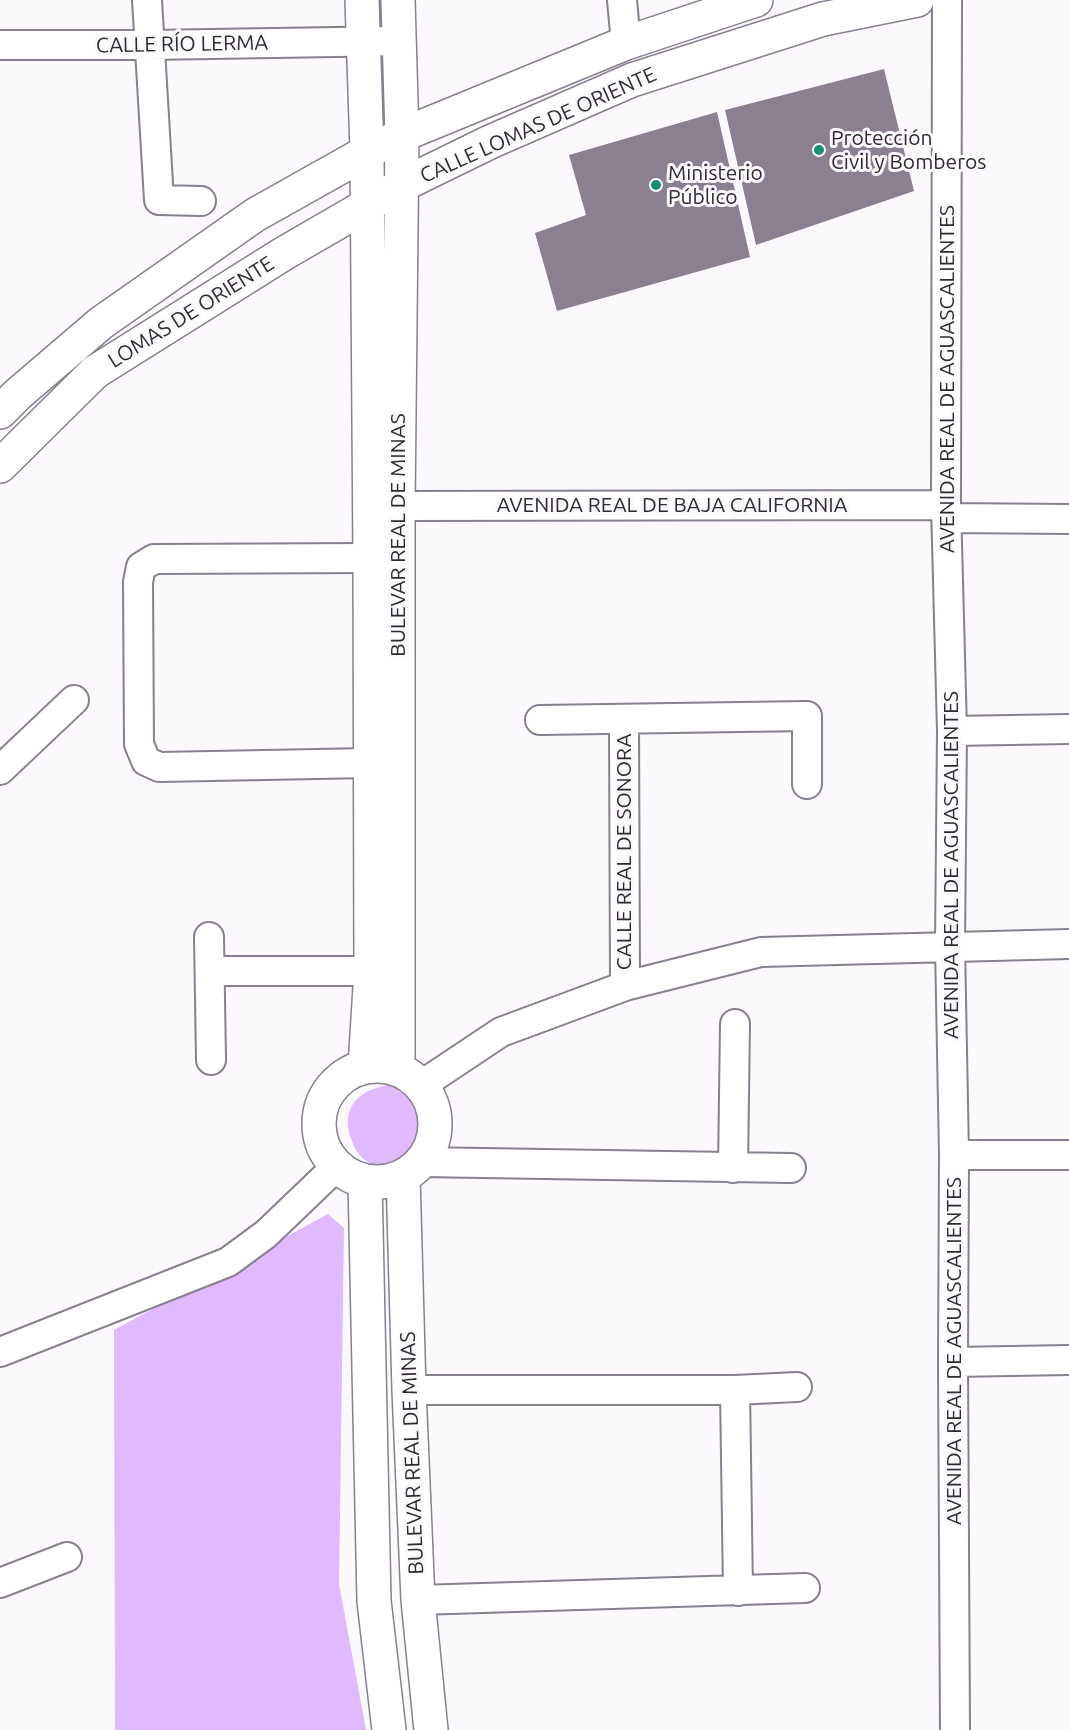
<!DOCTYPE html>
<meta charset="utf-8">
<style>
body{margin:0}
canvas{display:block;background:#fbf9fc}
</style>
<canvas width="1069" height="1730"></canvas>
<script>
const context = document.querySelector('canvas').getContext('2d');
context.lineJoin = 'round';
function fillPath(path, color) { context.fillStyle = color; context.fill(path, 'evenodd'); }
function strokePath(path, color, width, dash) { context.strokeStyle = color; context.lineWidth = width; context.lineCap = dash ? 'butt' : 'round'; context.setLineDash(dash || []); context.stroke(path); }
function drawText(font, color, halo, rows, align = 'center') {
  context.font = font + ' Ubuntu,sans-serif'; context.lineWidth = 6; context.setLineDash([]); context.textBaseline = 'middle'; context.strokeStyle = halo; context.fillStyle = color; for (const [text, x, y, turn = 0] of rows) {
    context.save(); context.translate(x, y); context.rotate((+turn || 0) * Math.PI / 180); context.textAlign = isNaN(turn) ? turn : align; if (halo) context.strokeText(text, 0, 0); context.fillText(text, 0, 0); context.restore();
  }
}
fillPath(new Path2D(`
 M387 1085 410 1088 424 1097C433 1130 435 1157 395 1165 387 1167 376 1167 368 1162 360 1157 355 1150 352 1141 344 1123 347 1103 365 1093 371 1089 380 1087 387 1085Z
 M328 1214 344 1228 339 1584 366 1730H115L114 1330Z`), '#e1b9ff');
fillPath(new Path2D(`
 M884 69 914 191 756 245 725 110Z
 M717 112 750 257 557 311 535 233 586 215 569 155Z`), '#8a8091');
const street = new Path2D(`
 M147 0 159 200 201 201
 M622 0 626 43
 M947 0 946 505 952 731 950 946 954 1155 953 1362 955 1730
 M0 45H149L398 41
 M398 506 946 505
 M947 518 1069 519
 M624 719 625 986
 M540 720 807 716V784
 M952 731 1069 729
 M370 763 159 767 146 761 139 744 138 582 141 567 154 559 370 558
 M0 770 74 700
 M209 937 211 1060
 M210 971H371
 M420 1086 501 1032 625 986 761 952 1069 944
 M954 1155H1069
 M421 1162 791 1168
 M733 1168 735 1024
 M0 1352 228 1262 266 1234 337 1166
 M953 1362 1069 1360
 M409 1390H735L797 1387
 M735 1390 738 1591
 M0 1583 67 1557
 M418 1600 805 1588`);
const secondary = new Path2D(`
 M362 0 367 152 370 558 371 971 365 1067
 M0 412 18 394 101 323 255 215 367 152 402 135 626 43 756 0
 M0 466 95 372 283 254 402 185 490 142 632 80 823 19 917 0
 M319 1124a58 58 0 1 1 116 0a58 58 0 1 1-116 0Z
 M398 1070V506L402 135 398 0
 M403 1176 409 1390 418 1600 431 1730
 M365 1181 374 1601 389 1730`);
strokePath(street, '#887f8f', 32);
strokePath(secondary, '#887f8f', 36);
strokePath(street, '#fff', 28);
strokePath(secondary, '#fff', 33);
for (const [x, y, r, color] of [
 [819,150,6,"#169075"],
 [656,185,6,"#169075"]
]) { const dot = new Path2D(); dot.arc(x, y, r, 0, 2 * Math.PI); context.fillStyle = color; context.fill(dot); strokePath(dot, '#fbf9fc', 2); }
drawText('21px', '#2e2a31', '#fbf9fc', [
 ["CALLE RÍO LERMA",182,44,-1],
 ["CALLE LOMAS DE ORIENTE",538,125,-24],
 ["LOMAS DE ORIENTE",191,312,-32],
 ["AVENIDA REAL DE AGUASCALIENTES",947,379,-90],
 ["AVENIDA REAL DE BAJA CALIFORNIA",672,505],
 ["BULEVAR REAL DE MINAS",398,535,-90],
 ["CALLE REAL DE SONORA",624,852,-90],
 ["AVENIDA REAL DE AGUASCALIENTES",951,865,-90],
 ["AVENIDA REAL DE AGUASCALIENTES",954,1351,-90],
 ["BULEVAR REAL DE MINAS",412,1453,-92]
]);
drawText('21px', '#2e2a31', '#fbf9fc', [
 ["Protección",831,138],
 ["Civil y Bomberos",831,162],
 ["Ministerio",668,173],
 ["Público",668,197]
], 'left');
</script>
